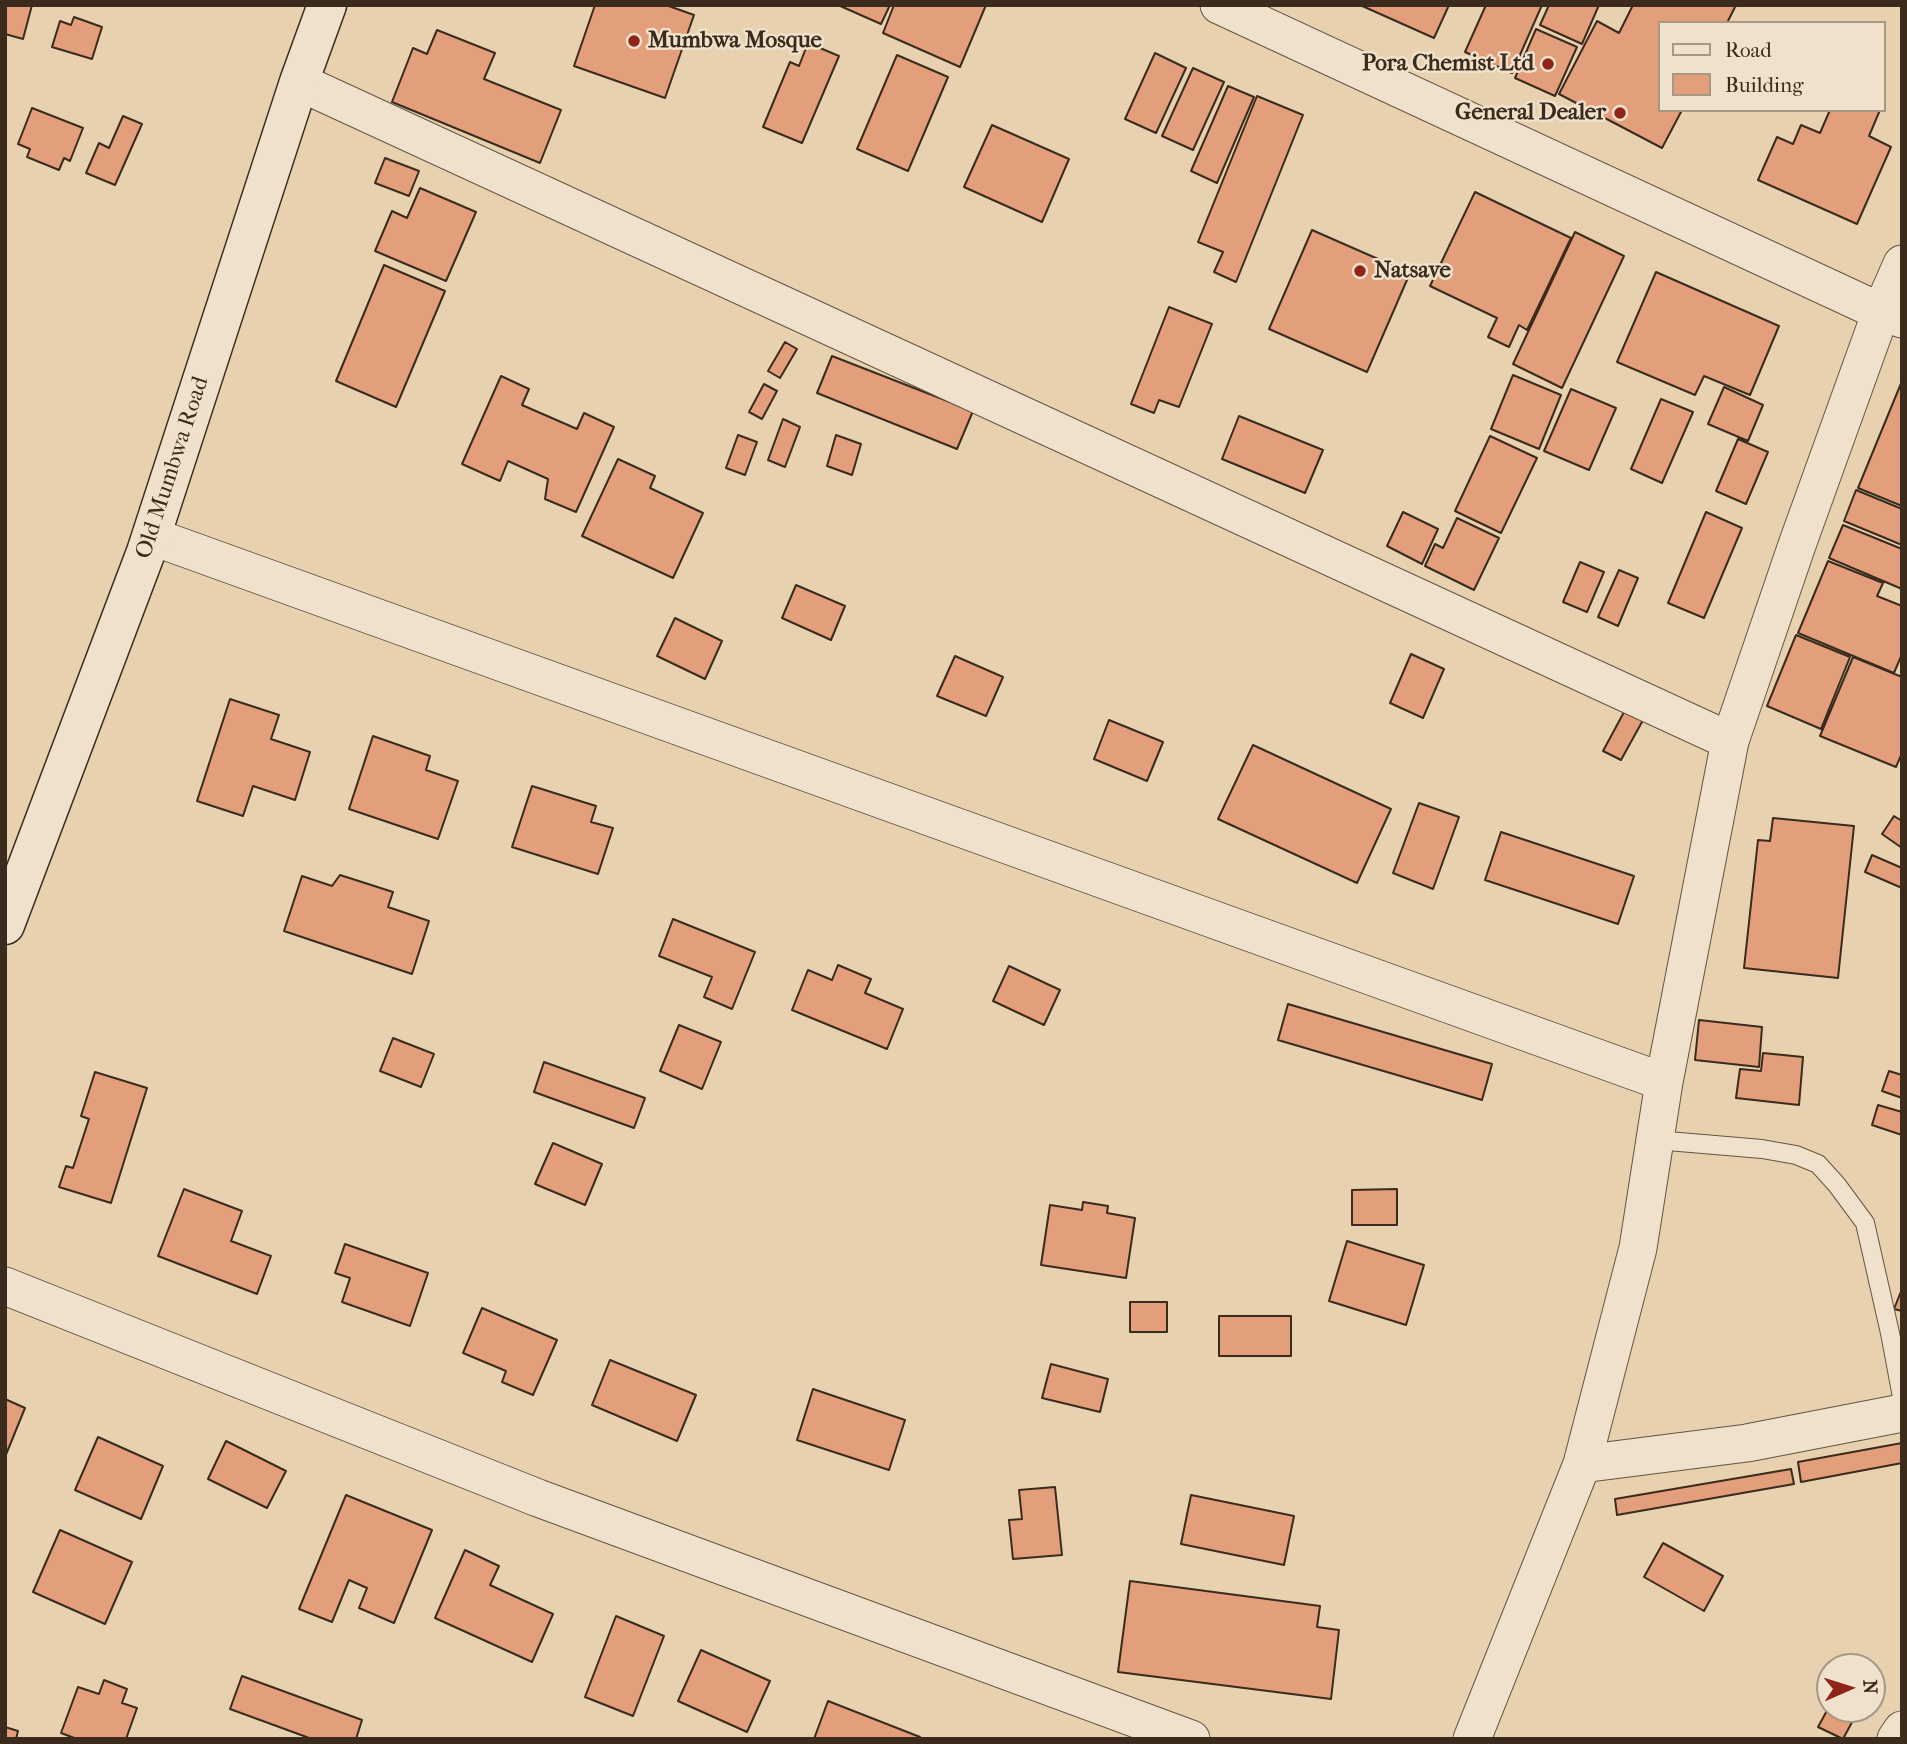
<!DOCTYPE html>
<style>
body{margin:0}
#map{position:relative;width:1907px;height:1744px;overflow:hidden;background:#e7d1af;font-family:"IM FELL French Canon",serif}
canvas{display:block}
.frame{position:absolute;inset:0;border:7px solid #3a2b1d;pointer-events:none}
.legend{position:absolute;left:1658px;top:21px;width:228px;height:91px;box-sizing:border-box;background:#efe1cb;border:2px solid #a79885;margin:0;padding:9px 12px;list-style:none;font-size:21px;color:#3a2b1d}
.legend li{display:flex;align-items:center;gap:14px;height:35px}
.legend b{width:35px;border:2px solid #a79885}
.north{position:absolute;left:1816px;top:1653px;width:70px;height:70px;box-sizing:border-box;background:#efe1cb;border:2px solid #a79885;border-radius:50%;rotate:87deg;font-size:19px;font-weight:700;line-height:28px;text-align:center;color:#3a2b1d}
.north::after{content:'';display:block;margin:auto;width:24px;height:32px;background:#8f2418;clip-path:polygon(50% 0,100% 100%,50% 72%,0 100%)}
</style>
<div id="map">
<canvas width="1907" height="1744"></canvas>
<div class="frame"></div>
<ul class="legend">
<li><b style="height:9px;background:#efe1cb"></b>Road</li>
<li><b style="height:19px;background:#e39f7c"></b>Building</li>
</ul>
<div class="north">N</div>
</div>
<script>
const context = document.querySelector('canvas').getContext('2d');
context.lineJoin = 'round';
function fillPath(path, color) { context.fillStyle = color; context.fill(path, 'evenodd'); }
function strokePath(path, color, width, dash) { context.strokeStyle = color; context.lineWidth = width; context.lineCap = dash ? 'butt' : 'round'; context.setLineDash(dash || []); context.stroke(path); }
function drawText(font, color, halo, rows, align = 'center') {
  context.font = font + ' "IM FELL French Canon",serif'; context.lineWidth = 5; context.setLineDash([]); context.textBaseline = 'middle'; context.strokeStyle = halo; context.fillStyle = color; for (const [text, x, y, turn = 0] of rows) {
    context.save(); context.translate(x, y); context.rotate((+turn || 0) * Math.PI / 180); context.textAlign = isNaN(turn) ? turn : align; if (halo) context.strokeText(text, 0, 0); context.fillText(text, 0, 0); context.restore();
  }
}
const building = new Path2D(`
 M5 5H32L23 39 5 34Z
 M595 5H666L694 15 665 98 574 66Z
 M838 5H890L881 24Z
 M894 5H986L960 67 883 33Z
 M1360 5H1449L1434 38Z
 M1486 5H1542L1512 73 1465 52Z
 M1549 5H1599L1582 44 1540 25Z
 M1633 5H1736L1727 23H1660V110H1682L1662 148 1559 94 1597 21 1619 33Z
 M74 17 102 27 92 59 52 47 60 21 71 25Z
 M1536 29 1577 47 1555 96 1515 78Z
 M437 30 495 53 484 79 561 110 540 163 392 102 413 48 427 54Z
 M808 43 839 56 802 143 763 127 790 62 799 66Z
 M1155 53 1186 68 1156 133 1125 119Z
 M897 55 948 77 908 171 857 149Z
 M1193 68 1224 82 1193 150 1162 136Z
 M1228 86 1254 97 1217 183 1191 171Z
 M1257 96 1303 115 1236 282 1214 272 1223 252 1198 242Z
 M32 108 83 128 70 161 64 158 59 170 27 157 30 149 18 144Z
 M1830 110H1880L1869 136 1891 147 1857 224 1758 180 1777 137 1793 144 1801 125 1820 133Z
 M123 116 142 124 115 185 86 173 99 143 109 148Z
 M992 125 1069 159 1042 222 964 187Z
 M385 158 419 171 409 196 375 183Z
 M420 188 476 212 446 281 375 251 392 211 407 218Z
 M1475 192 1571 238 1527 330 1519 325 1509 347 1488 337 1497 318 1430 286Z
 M1312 230 1410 273 1367 372 1269 329Z
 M1575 232 1624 256 1562 388 1513 364Z
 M384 265 445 291 396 407 336 381Z
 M1656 272 1779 326 1750 395 1704 376 1695 395 1617 362Z
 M1169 307 1212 324 1179 407 1159 400 1154 413 1131 404Z
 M785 342 797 349 780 378 768 371Z
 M832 356 973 411 957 449 817 393Z
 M1513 375 1561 395 1539 449 1491 429Z
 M501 376 529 389 522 405 577 429 584 413 614 427 576 512 545 499 548 479 508 461 500 481 462 464Z
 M1902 381V506L1858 488Z
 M764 384 777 391 762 419 749 412Z
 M1724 387 1763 405 1748 441 1708 424Z
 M1571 389 1616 408 1589 470 1544 451Z
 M1661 399 1693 412 1662 483 1631 469Z
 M1239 416 1323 450 1305 493 1222 459Z
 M783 419 800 427 785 467 768 460Z
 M738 435 757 442 745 475 726 468Z
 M836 435 861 444 852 475 827 466Z
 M1490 436 1537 458 1501 533 1455 511Z
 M1738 439 1768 452 1746 504 1716 491Z
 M618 459 655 476 650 488 703 513 673 578 582 536Z
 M1856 490 1902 509V545L1844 521Z
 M1403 512 1438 529 1422 564 1387 546Z
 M1706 512 1742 528 1704 618 1668 603Z
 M1457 518 1499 538 1474 590 1425 566 1435 544 1443 548Z
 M1843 525 1902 549V589L1829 558Z
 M1828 561 1883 583 1877 596 1902 606V654L1894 673 1798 633Z
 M1580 562 1604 572 1587 612 1563 602Z
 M1619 570 1638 578 1618 626 1598 617Z
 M796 585 845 606 831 640 782 618Z
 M675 618 722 641 705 679 657 656Z
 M1796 635 1850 657 1821 729 1767 706Z
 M1411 654 1444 669 1423 718 1390 703Z
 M955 656 1003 677 986 716 937 696Z
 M1853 657 1902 677V753L1896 767 1820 736Z
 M230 699 279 715 271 739 310 752 295 800 253 786 243 816 197 801Z
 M1630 701 1648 711 1621 760 1603 751Z
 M1109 720 1163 742 1147 781 1094 759Z
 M373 736 430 756 426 770 458 781 438 839 349 809Z
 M1253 745 1391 809 1357 883 1218 819Z
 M532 786 596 806 591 822 613 828 598 874 512 847Z
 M1419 803 1459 817 1433 889 1393 873Z
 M1894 816 1902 821V848L1882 834Z
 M1773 818 1854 826 1838 978 1744 968 1758 840 1770 841Z
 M1501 832 1634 876 1618 924 1485 880Z
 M1872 855 1902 868V888L1865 872Z
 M340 875 393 892 388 907 429 921 412 974 284 931 302 876 332 886Z
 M673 919 755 952 732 1009 704 997 712 977 659 956Z
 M838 965 871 979 865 993 903 1009 887 1049 792 1010 808 970 832 980Z
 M1009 966 1060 990 1044 1025 993 1001Z
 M1288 1004 1492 1064 1482 1100 1278 1040Z
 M1699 1020 1762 1027 1759 1067 1695 1060Z
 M679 1025 721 1042 702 1089 660 1071Z
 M393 1038 434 1054 421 1087 380 1071Z
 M1763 1053 1803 1057 1799 1105 1736 1098 1740 1069 1761 1071Z
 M544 1062 645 1098 634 1128 534 1092Z
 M1889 1071 1902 1075V1098L1882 1091Z
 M95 1072 147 1088 111 1203 59 1187 66 1166 73 1168 89 1119 81 1116Z
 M1878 1105 1902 1112V1135L1872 1125Z
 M553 1143 602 1164 585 1205 535 1184Z
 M184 1189 242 1211 231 1241 271 1256 257 1294 158 1256Z
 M1397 1189V1225H1352V1190Z
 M1083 1202 1108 1206 1107 1213 1135 1218 1126 1278 1041 1265 1050 1205 1082 1210Z
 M1347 1241 1424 1265 1406 1325 1329 1301Z
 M345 1244 428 1273 410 1326 342 1302 350 1278 335 1273Z
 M1902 1289V1311L1894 1309Z
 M1130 1302H1167V1332H1130Z
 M482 1308 557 1340 533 1395 502 1382 506 1371 463 1353Z
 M1219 1316H1291V1356H1219Z
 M610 1360 696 1395 677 1441 592 1405Z
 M1051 1364 1108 1379 1100 1412 1042 1398Z
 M813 1389 905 1420 889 1470 797 1440Z
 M5 1399 25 1408 5 1457Z
 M98 1437 163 1466 141 1519 75 1490Z
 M226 1441 286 1471 267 1508 208 1479Z
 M1902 1443V1463L1801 1482 1798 1462Z
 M1791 1469 1794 1484 1617 1515 1615 1499Z
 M1055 1487 1062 1555 1013 1559 1009 1520 1022 1519 1019 1490Z
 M346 1495 432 1530 394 1623 359 1608 367 1588 349 1580 332 1622 299 1609Z
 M1191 1495 1294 1516 1284 1565 1181 1544Z
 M60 1530 132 1562 105 1624 33 1592Z
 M1663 1543 1723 1576 1704 1611 1644 1577Z
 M465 1550 499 1566 490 1585 553 1614 532 1662 435 1618Z
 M1130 1581 1320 1606 1317 1627 1339 1630 1331 1699 1118 1672Z
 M616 1616 664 1636 633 1716 585 1697Z
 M701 1650 770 1681 747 1732 678 1701Z
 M242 1676 362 1720 356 1739H312L230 1709Z
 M104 1680 127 1689 122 1703 137 1708 126 1739H77L61 1733 78 1687 99 1694Z
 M828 1701 920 1737 919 1739H814Z
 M1830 1705V1709H1859L1843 1739 1818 1727Z
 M5 1727 18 1731 16 1739H5Z`);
fillPath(building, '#e39f7c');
strokePath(building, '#3a2b1d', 2);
const lane = new Path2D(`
 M1656 1140 1762 1149 1796 1155 1818 1164 1837 1185 1865 1223 1890 1333 1902 1397`);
const street = new Path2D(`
 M1219 5 1881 312 1902 319
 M299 82 1730 741
 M151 536 1664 1082
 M5 1286 538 1498 1191 1739
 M1582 1464 1747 1443 1902 1413
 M1472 1739 1582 1464 1638 1248 1664 1082 1730 741 1797 545 1881 312 1902 264
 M1896 1739 1902 1730`);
const secondary = new Path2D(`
 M5 925 146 552 299 82 327 5`);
strokePath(lane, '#655442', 20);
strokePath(street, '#655442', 39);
strokePath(secondary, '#3a2b1d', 41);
strokePath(lane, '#efe1cb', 18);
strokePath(street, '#efe1cb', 37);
strokePath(secondary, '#efe1cb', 38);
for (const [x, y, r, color] of [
 [634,41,7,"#8f2418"],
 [1548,64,7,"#8f2418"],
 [1620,113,7,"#8f2418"],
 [1360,271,7,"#8f2418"]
]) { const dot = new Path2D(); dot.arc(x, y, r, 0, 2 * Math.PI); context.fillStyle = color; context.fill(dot); strokePath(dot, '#efe1cb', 2.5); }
drawText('bold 23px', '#3a2b1d', '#efe1cb', [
 ["Mumbwa Mosque",648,41],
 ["Pora Chemist Ltd",1534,64,"right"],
 ["General Dealer",1606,113,"right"],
 ["Natsave",1374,271]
], 'left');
drawText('23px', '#3a2b1d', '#efe1cb', [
 ["Old Mumbwa Road",173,468,-72]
]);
</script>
